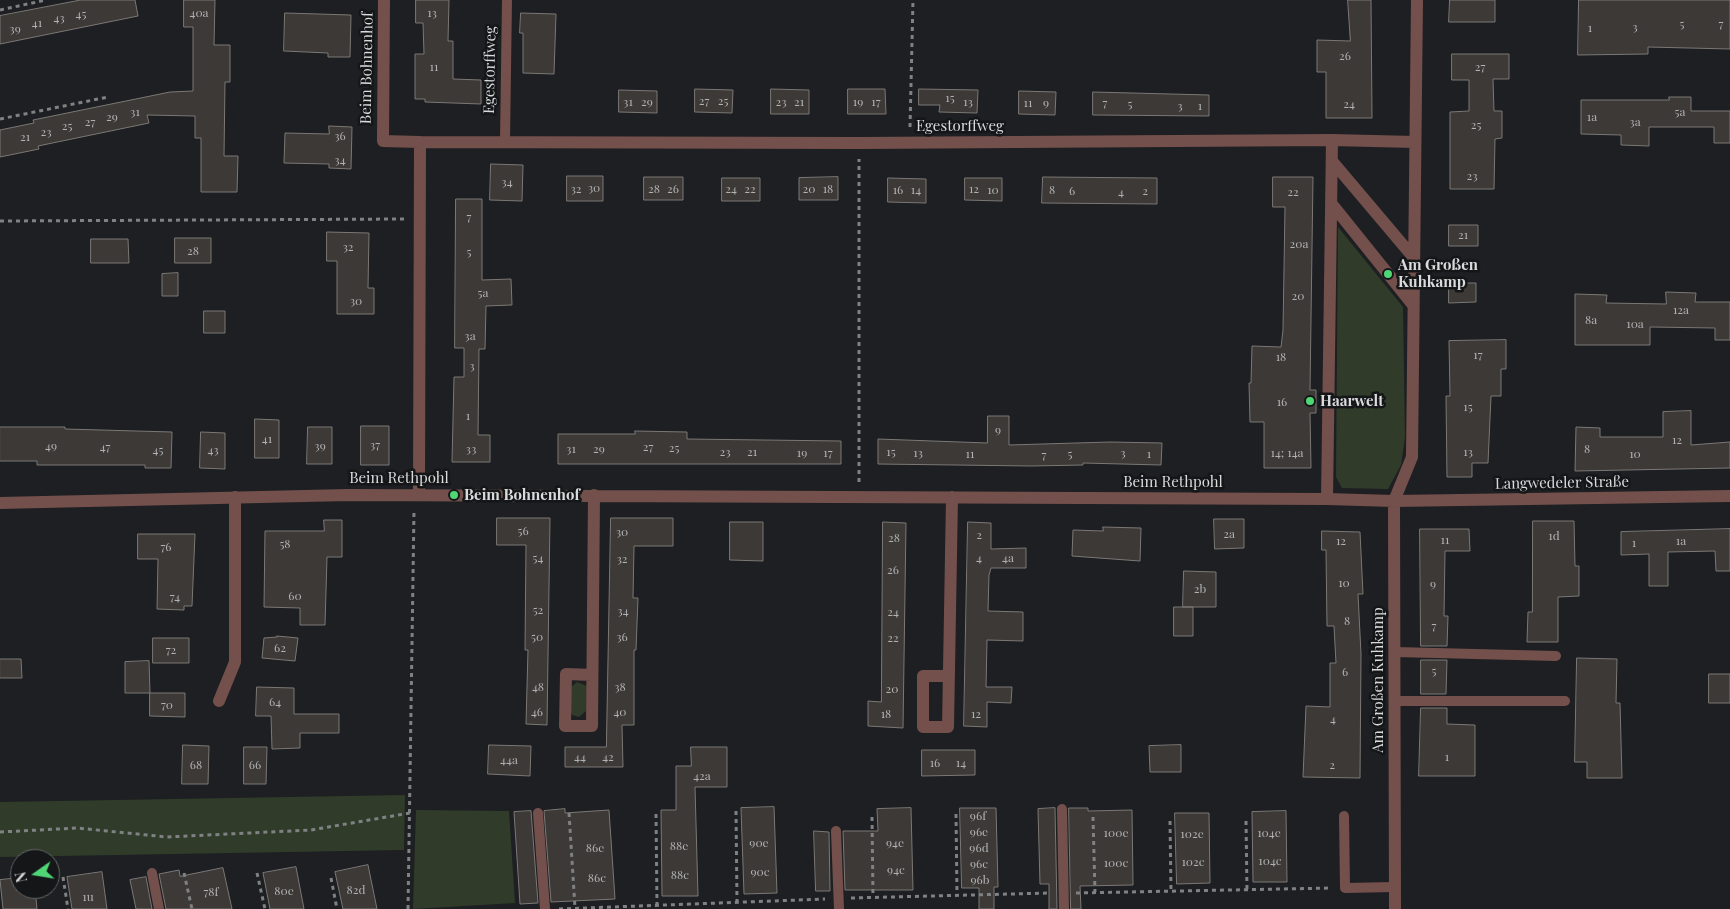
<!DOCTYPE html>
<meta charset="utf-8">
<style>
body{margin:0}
#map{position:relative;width:1730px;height:909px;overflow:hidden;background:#1d1f22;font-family:"Playfair Display",serif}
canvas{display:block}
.north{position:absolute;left:10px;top:849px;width:50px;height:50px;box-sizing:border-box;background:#141618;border:1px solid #636567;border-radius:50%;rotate:257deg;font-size:14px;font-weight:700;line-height:20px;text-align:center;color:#dadbdd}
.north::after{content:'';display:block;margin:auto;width:18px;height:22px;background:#4fd675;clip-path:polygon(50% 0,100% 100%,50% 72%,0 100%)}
</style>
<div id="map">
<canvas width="1730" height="909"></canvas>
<div class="north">N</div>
</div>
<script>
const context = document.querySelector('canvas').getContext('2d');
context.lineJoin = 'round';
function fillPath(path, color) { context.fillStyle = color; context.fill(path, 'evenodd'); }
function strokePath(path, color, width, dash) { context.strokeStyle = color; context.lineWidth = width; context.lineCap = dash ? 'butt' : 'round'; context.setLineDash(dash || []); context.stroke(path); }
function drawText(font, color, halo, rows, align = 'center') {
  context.font = font + ' "Playfair Display",serif'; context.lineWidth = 5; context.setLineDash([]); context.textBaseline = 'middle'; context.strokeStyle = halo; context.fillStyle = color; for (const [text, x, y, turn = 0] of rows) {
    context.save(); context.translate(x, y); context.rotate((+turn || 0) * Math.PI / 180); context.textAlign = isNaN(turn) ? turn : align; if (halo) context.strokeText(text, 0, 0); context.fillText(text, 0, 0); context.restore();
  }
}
fillPath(new Path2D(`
 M1338 227 1403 307 1405 437 1401 465 1388 489 1342 488 1336 477Z
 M577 682 587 686 586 711 579 717 572 715 570 711 571 687Z
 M405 795 404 850 0 857V802Z
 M416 810 509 811 515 903 413 909Z`), '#303c29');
const building = new Path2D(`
 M81 0H135L138 16 0 44V16Z
 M184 0H215L214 45H230V82H225L224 156H238L237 192H201V138H195V116L147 115 149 123 38 146 39 149 0 157V130L34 123 33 120 170 92 193 91V27H184Z
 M416 0H449L448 41H453V79L481 80V104L425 102V99H415V54H424L423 23H416Z
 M1348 0H1371L1372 118H1326V72H1317V40L1350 41Z
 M1450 0H1495V22H1449Z
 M1579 0H1730V49L1648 47V54L1578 55Z
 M285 13 351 15 350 57H328V53L284 51Z
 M521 13 556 14 554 74 523 73V33H520Z
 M1452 54H1509V79H1493L1494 111H1502V138L1495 139 1494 189H1450V112L1469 111V80H1452Z
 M695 89 733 90 732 113 695 112Z
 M771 89 809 90V114H771Z
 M848 89H885L886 114H848Z
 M919 89 978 90 977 113 939 112 940 105H919Z
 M619 90 657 91V113L619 112Z
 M1019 91 1056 92 1055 115 1019 114Z
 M1093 92 1209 95V116L1093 115Z
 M1669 97H1691V111H1730V143H1714V127H1649V146L1621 145V135L1581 134V100H1669Z
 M329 126 352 127 351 169 329 168V164L284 163 285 133 329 134Z
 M491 164 523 165 522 201 490 200Z
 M567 176H603V201H567Z
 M644 177H683V200H644Z
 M838 177V200H799V178Z
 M1043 177 1157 178V204L1042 203Z
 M1273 177H1313L1310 390H1316V413H1310L1311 468H1264V422H1250L1249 383H1251L1252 346 1281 347 1283 330 1285 207H1273Z
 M722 178H760V201H722Z
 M888 178 926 179V203L888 202Z
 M965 178H1002V201L965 200Z
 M456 199H482V280L511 279 512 305 486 306 485 349H479L478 435H490V462H452L454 377H464V348H455Z
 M1449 225H1478V246H1449Z
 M327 232 369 233 368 288H374V314H337V261H327Z
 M175 238H211V263H175Z
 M91 239H128L129 263H91Z
 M178 273V296H162V274Z
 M1449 283H1476V302L1449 303Z
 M1666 292 1696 293 1695 302H1730V340H1715V328L1650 327V345H1575V294L1607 295 1606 303 1666 304Z
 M204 311H225V333H204Z
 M1506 340V369H1501V396H1491L1488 463H1472V477H1447L1446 396H1450L1449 341Z
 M1691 411V445L1730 442V468L1575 471 1576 427 1600 428V437H1663V412Z
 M988 416H1009V445L1110 442 1162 443 1161 465 1083 463V465L1031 466 878 464V439L987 443Z
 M255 419 279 420V458H255Z
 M361 426H389V465H361Z
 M0 427H65V429L172 432 171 468H145V465H37V461H0Z
 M308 427H332V464H307Z
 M635 431 687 432V439L841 441V464H558V434H635Z
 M201 432 225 433V469L200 468Z
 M497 518H550L547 725 526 724 528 650H525L526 545H497Z
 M611 518H673V546H634L633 598H638L636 650H634V725H622L623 767H565V747H606Z
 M1214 519H1244V548L1215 549Z
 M324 520H342V557H327L325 625H300V608L264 607 265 531H324Z
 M1533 521H1574L1575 566H1579V596L1558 597V642H1527L1528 612H1532Z
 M730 522H763V561L730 560Z
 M883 522 906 523 903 728 868 726V701L881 702Z
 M968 522 991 523V549L1026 548V568H991L989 575 988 611 1023 612V641L987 640 986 687H1012L1011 703 987 702V727L964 726Z
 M1103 527 1141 528 1140 561 1072 556 1073 530 1103 531Z
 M1420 529H1469L1470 551H1445L1444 616H1448L1447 646H1421Z
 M1730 529V571H1716L1715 551 1668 552V586H1649V554L1621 555V532Z
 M1322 531 1360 532 1363 594H1358L1361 654 1360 778 1303 777 1306 706 1330 707V663H1336L1334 626H1327L1326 550H1322Z
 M138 534H195L192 606H184V610L157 609 158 559H138Z
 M1184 571 1216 572V607H1183Z
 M1174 607H1193V636H1174Z
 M277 636 298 638 295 661 262 658 264 638 277 637Z
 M153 638H189V663H153Z
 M1577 658 1617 659 1616 703H1620L1622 778H1587V762H1575Z
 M0 659H21L22 678H0Z
 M1421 660H1447L1446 694H1421Z
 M149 661 150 693H125V662Z
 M1709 674H1730V703H1709Z
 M257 687 294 688V714H339V733H300V748L272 749 271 716H256Z
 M150 693H185V717L150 716Z
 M1421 708H1447V724L1475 725V776H1419Z
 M183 745 209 746 208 784H182Z
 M489 745 531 746 530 776 488 774Z
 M1181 745V772H1150L1149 746Z
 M244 747H267L266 784H244Z
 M691 747H727V787H695L698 896H662L661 810H676V766H691Z
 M922 750H975V775L922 776Z
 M774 807 777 893 744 894 741 808Z
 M911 808 913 890H845L843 831H878L877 809Z
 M960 808H996L998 887H994V909H979V888H962Z
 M1055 808 1057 909H1049V884H1040L1038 809Z
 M1069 808H1088V811L1132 810 1133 885 1080 886 1081 909H1071Z
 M565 809V813L609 810 615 899 551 902 544 811Z
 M531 811 538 903 520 904 514 812Z
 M1286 811 1287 882H1253L1252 812Z
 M1175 813H1209L1210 883 1177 884Z
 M814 831 829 832 830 891H816Z
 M368 865 377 909H343L335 872Z
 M296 867 304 909H270L263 873Z
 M223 868 232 909H166L159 874 179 870 180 876Z
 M102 872 107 909H72L67 877Z
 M146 877 152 909H136L130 880Z
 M20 878V889H35L37 909H3L0 880Z`);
fillPath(building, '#3c3937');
strokePath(building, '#7c7876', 1);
strokePath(new Path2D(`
 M0 10 46 0
 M0 119 108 97
 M910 127 913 0
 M0 221 404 219
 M859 482V159
 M736 811 737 901
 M569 813 575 908
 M656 814 657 905
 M956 814 957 895
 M872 817 873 897
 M1093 817 1095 892
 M1170 821 1171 891
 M1246 821 1247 890
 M0 832 77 828 167 837 311 830 410 813
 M184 873 192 909
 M257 873 265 909
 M63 877 68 909
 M331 878 337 909
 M1076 893 1332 888
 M851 898 1050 893
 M408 909 414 510
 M559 909 825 899`), '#7f8183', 3, [4, 4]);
strokePath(new Path2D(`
 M505 141 507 0
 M1395 652 1556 656
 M1395 701H1565
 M1062 809 1064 909
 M538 813 545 909
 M1344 816 1345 888 1394 887
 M836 831 839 909
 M152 873 159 909`), '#74504c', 10);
strokePath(new Path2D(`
 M384 0 383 141 420 142 419 495
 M420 142 859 143 1332 140 1415 142
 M1332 161 1414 258
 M1331 203 1413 305
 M1327 499 1332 140
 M0 503 348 495 1327 499 1394 501 1730 496
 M592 675 566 674 565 726H592L594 495
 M948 676H923V727H948L952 497
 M219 701 235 662V497
 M1395 909 1394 501 1412 457 1417 0`), '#74504c', 12);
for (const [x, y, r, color] of [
 [1388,274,5,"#4fd675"],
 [1310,401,5,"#4fd675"],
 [454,495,5,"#4fd675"]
]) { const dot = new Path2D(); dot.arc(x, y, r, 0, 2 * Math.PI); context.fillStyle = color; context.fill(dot); strokePath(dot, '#141618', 2); }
drawText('12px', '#b2b2b4', null, [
 ["40a",199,13],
 ["13",432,13],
 ["45",81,14],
 ["43",59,18],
 ["41",37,23],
 ["5",1682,24],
 ["7",1721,24],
 ["3",1635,27],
 ["1",1590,28],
 ["39",15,29],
 ["26",1345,56],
 ["11",434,67],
 ["27",1480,67],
 ["15",950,98],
 ["27",704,101],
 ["25",723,101],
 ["31",628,102],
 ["29",647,102],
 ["23",781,102],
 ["21",799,102],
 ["19",858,102],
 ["17",876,102],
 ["13",968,102],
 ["11",1028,103],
 ["9",1046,103],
 ["7",1105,103],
 ["5",1130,104],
 ["24",1349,104],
 ["3",1180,106],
 ["1",1200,106],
 ["31",135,112],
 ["5a",1680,112],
 ["29",112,117],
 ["1a",1592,117],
 ["27",90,122],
 ["3a",1635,122],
 ["25",1476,125],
 ["25",67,126],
 ["23",46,132],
 ["36",340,136],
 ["21",25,137],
 ["34",340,160],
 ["23",1472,176],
 ["34",507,182],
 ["30",594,188],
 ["32",576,189],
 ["28",654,189],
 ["26",673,189],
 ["24",731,189],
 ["22",750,189],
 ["20",809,189],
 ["18",828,189],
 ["12",974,189],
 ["16",898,190],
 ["14",916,190],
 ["10",993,190],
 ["8",1052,190],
 ["6",1072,191],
 ["2",1145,191],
 ["4",1121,192],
 ["22",1293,192],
 ["7",469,217],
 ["21",1463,235],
 ["20a",1299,244],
 ["32",348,247],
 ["28",193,251],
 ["5",469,252],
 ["5a",483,293],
 ["20",1298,296],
 ["30",356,301],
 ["12a",1681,310],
 ["8a",1591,320],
 ["10a",1635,324],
 ["3a",470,336],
 ["17",1478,355],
 ["18",1281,357],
 ["3",472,366],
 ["16",1282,402],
 ["15",1468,407],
 ["1",468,416],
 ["9",998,430],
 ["41",267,439],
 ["12",1677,440],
 ["37",375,445],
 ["49",51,446],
 ["39",320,446],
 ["47",105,447],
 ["27",648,447],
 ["25",674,448],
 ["33",471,449],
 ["31",571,449],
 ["29",599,449],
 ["8",1587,449],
 ["45",158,450],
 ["43",213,450],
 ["23",725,452],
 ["21",752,452],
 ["15",891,452],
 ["13",1468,452],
 ["19",802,453],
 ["17",828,453],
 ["13",918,453],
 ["3",1123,453],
 ["14; 14a",1287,453],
 ["11",970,454],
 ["5",1070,454],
 ["1",1149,454],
 ["10",1635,454],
 ["7",1044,455],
 ["56",523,531],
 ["30",622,532],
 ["2a",1229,534],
 ["2",979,535],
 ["1d",1554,536],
 ["28",894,538],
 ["11",1445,540],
 ["12",1341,541],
 ["1a",1681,541],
 ["1",1634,543],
 ["58",285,544],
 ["76",166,547],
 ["54",538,558],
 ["4",979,558],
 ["4a",1008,558],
 ["32",622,559],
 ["26",893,570],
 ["10",1344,583],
 ["9",1433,584],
 ["2b",1200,589],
 ["60",295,596],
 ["74",175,597],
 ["52",538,610],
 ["34",623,611],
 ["24",893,612],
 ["8",1347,621],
 ["7",1434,626],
 ["50",537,637],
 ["36",622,637],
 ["22",893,638],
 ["62",280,648],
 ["72",171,650],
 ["5",1434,671],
 ["6",1345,672],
 ["48",538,687],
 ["38",620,687],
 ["20",892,689],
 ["64",275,702],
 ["70",167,705],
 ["46",537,712],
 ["40",620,712],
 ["18",886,714],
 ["12",976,714],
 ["4",1333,719],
 ["44",580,757],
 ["42",608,757],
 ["1",1447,757],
 ["44a",509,760],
 ["16",935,763],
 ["14",961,763],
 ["68",196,765],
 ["66",255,765],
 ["2",1332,765],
 ["42a",702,776],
 ["96f",978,816],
 ["96e",979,832],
 ["100e",1116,833],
 ["104e",1269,833],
 ["102e",1192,834],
 ["90e",759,843],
 ["94e",895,843],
 ["88e",679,846],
 ["86e",595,848],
 ["96d",979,848],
 ["104c",1270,861],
 ["102c",1193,862],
 ["100c",1116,863],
 ["96c",979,864],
 ["94c",896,870],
 ["90c",760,872],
 ["88c",680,875],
 ["86c",597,878],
 ["96b",980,880],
 ["82d",356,890],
 ["80e",284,891],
 ["78f",211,892],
 ["1u",88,897]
]);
drawText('15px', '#dadbdd', '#141618', [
 ["Beim Bohnenhof",367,68,-89],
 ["Egestorffweg",490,70,-89],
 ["Egestorffweg",960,126],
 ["Beim Rethpohl",399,478],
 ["Beim Rethpohl",1173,482],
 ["Langwedeler Straße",1562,483,-1],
 ["Am Großen Kuhkamp",1378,680,-90]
]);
drawText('bold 15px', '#dadbdd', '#141618', [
 ["Am Großen",1398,265],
 ["Kuhkamp",1398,282],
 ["Haarwelt",1320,401],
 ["Beim Bohnenhof",464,495]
], 'left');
</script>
